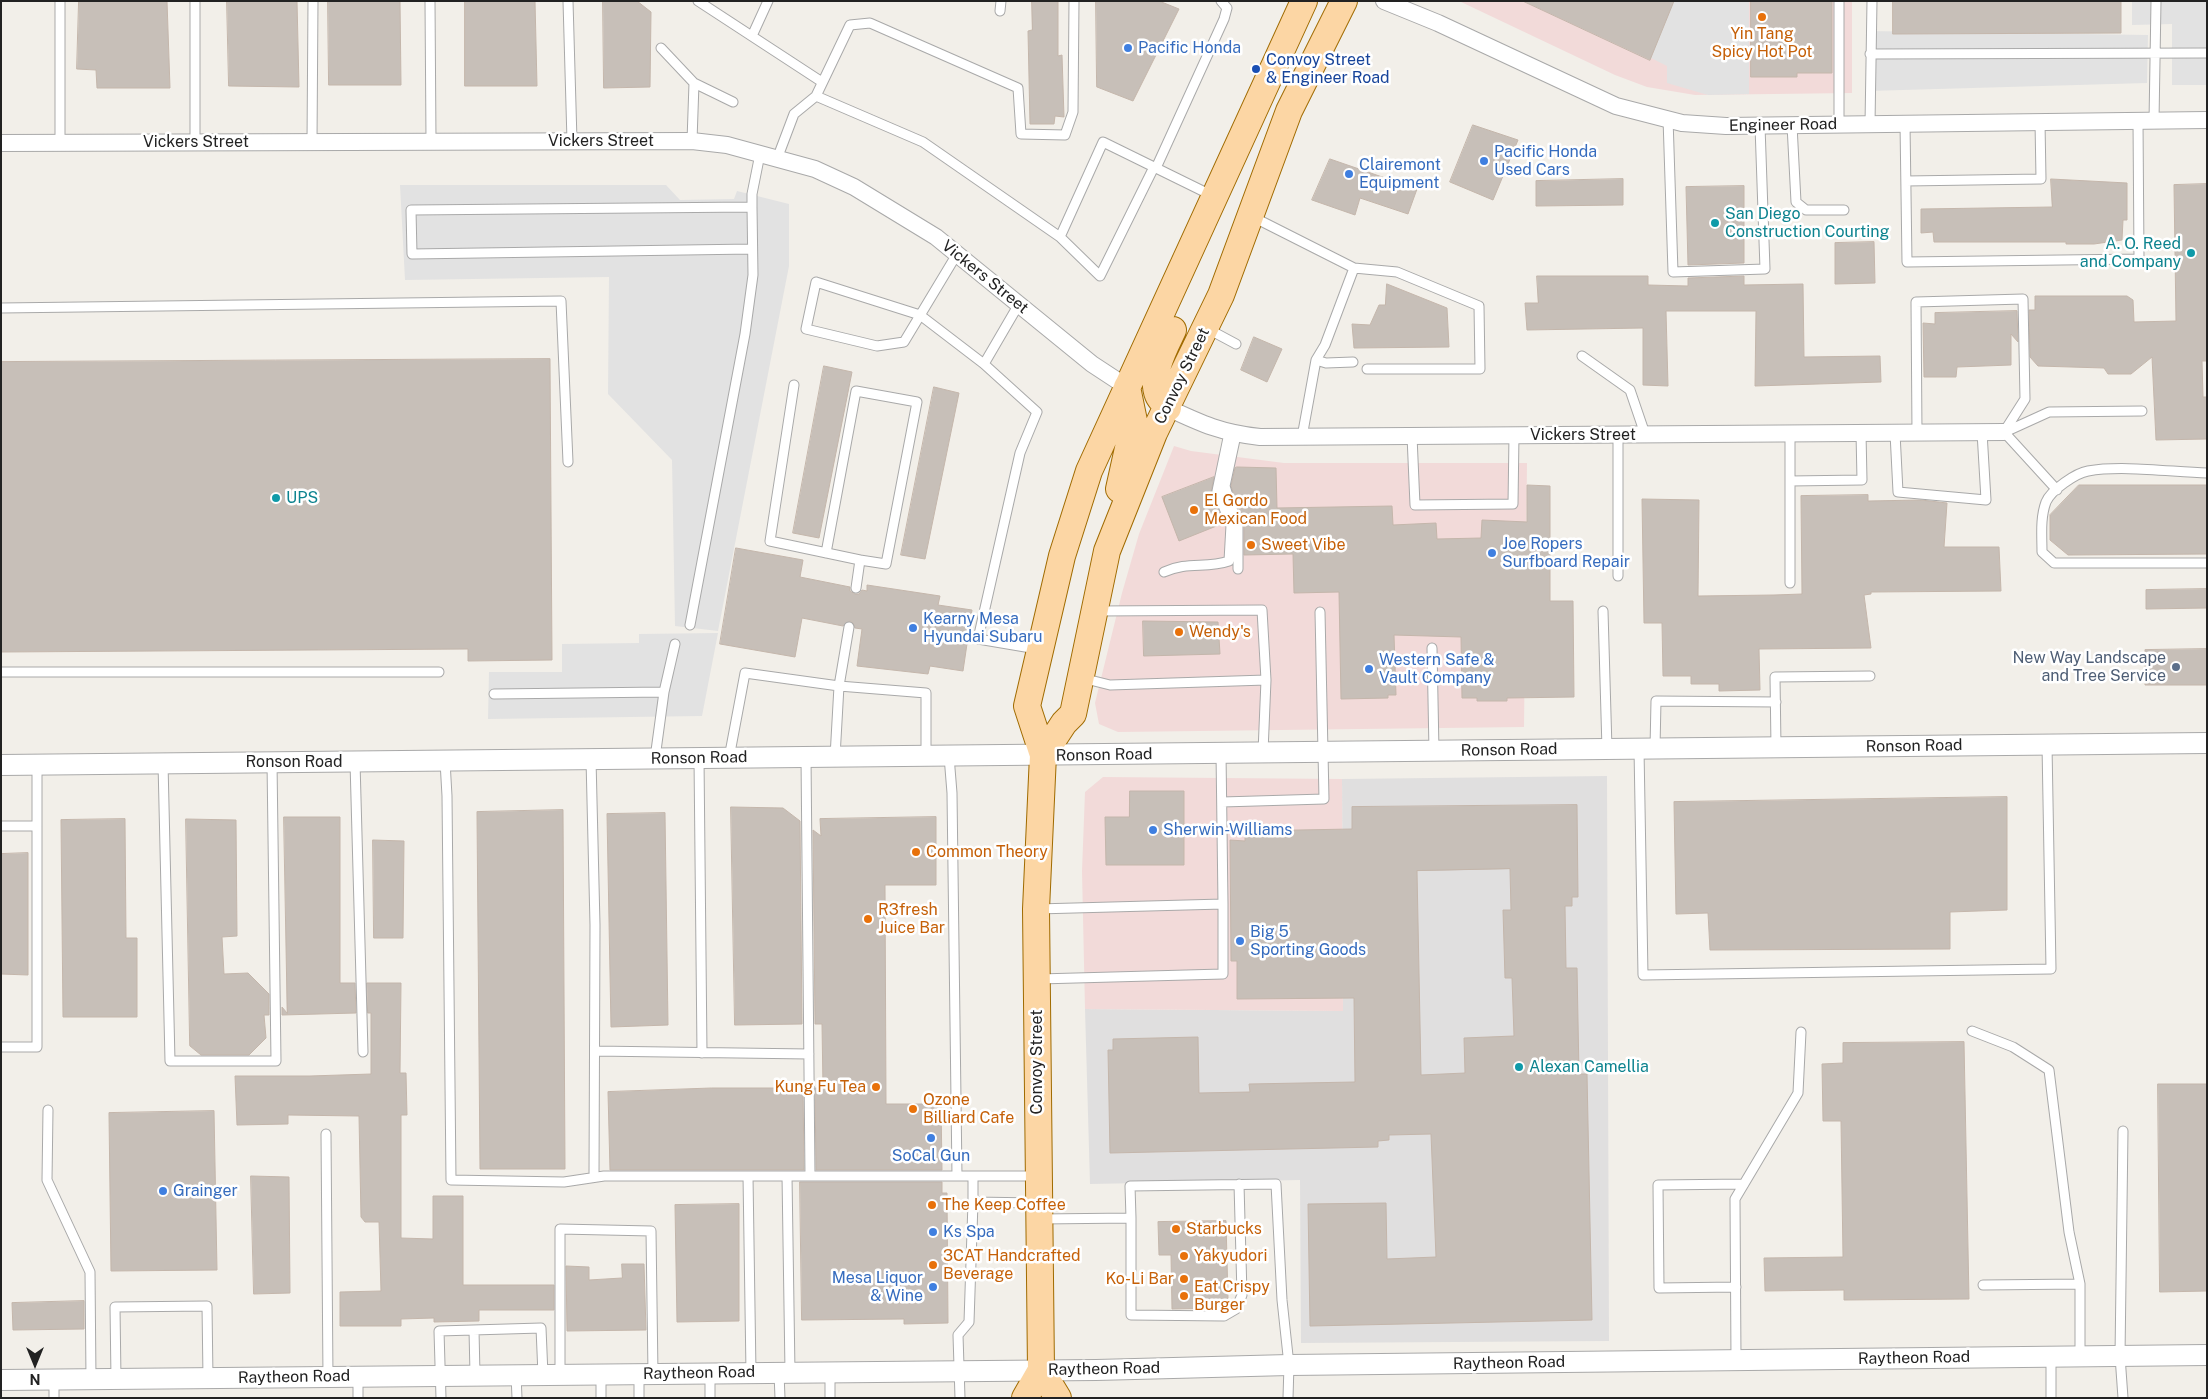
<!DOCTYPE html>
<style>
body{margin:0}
#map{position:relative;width:2208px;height:1399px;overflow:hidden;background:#f2efe9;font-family:"Public Sans",sans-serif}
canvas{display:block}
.frame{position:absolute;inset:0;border:2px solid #222;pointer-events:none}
.north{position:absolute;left:10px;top:1339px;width:50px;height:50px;-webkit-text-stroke:4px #fff;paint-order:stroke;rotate:180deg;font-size:14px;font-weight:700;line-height:20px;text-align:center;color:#222}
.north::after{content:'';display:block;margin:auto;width:18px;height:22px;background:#222;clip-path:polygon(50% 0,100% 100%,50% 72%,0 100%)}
</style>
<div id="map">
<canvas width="2208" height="1399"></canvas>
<div class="frame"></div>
<div class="north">N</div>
</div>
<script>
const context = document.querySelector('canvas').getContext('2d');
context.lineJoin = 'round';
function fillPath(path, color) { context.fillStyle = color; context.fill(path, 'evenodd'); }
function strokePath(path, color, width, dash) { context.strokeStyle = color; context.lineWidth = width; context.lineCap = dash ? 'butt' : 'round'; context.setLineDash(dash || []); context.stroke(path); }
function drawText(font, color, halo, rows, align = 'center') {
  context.font = font + ' "Public Sans",sans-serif'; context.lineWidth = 5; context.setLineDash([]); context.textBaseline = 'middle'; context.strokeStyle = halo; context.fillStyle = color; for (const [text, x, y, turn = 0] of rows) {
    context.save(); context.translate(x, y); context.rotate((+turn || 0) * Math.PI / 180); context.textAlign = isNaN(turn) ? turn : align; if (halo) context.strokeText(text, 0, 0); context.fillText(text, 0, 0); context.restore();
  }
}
fillPath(new Path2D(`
 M1607 776 1609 1341 1301 1343 1300 1180 1090 1184 1085 1009 1343 1011 1342 779Z`), '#e0dfdf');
fillPath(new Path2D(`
 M1459 1H1852V93L1695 95 1647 87 1615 75Z
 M1174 446 1191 451 1284 463H1527L1524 727 1118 732 1099 724 1095 703 1122 593 1139 534Z
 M1103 777 1342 779 1343 1011 1085 1009 1082 871 1085 792Z`), '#f2dad9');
fillPath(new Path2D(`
 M1673 1H1749V94L1708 95 1667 83V66L1651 58Z
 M2132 1H2207V85H2172V24L2132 25Z
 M1866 31 2148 35 2147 83 1868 91Z
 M400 185H666L680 200 734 199 737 191 789 204V266L718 631 675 626 672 460 608 394 609 277 405 280Z
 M718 633 702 716 488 719 489 672H562V644L639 643V634Z`), '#e2e2e2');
const building = new Path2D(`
 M79 1H167L170 88H97L96 70 77 69Z
 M227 1H297L299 87 229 86Z
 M328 1H400L401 85H329Z
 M465 1H535L537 86H465Z
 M603 1H637L651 12 650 87 604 88Z
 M1032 1H1058V56L1062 55 1064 117 1055 116 1054 124H1030L1028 31 1032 30Z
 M1096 1H1159L1179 9 1133 101 1097 87Z
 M1523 1H1674L1650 60Z
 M1751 1H1832V73H1797V77H1751Z
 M1893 1H2121V33L1893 34Z
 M1473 125 1518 140 1493 200 1450 182Z
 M1330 159 1417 189 1408 214 1360 198 1355 215 1312 200Z
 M1623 179V205L1536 206V181Z
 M2051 179 2127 183V220H2123L2122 240 2094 244H2066V242H1934L1933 232 1921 233V209L2052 207Z
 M2207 184V361H2202L2203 397H2207V439L2156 440 2152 357 2131 374H2108L2104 368 2038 366 2030 357 2029 310H2035V296H2127L2133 300 2134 322 2176 321 2174 185Z
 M1744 186V263L1688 265 1686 187Z
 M1874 242 1875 283 1835 284V243Z
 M1537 276H1648V285L1688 286V278L1744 276V285L1803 284 1804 357 1880 356 1881 382 1755 386 1756 311H1666L1668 386 1643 385V328L1527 330 1525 303H1538Z
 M1387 284 1447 308 1449 347 1354 348 1352 324 1370 325 1379 305H1385Z
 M2017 311 2018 342 2011 334V365L1957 367 1956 377H1924L1923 323 1935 324V313Z
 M1254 337 1282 349 1267 382 1241 370Z
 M550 359 552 660 468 661V649L1 652V362Z
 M824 366 852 372 819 538 793 533Z
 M934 387 959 393 925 559 901 555Z
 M1237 467 1276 468 1277 508 1392 506 1393 525 1436 523 1437 539 1481 538 1482 520 1527 522V485L1550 486V601H1573L1574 697 1507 698V701H1477V698H1462L1461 637 1394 635 1396 695H1388V698L1341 699 1339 592 1294 593 1293 554 1244 555V525L1231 486 1235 468Z
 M1214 477 1211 493 1224 523 1179 541 1162 497Z
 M2079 485H2207V554L2068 555 2050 540V515Z
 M1868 495V501L1921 500 1947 503 1944 547H1999L2001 591 1871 592V594L1864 595 1871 648 1759 649 1760 690 1719 691V684H1691V676H1663L1662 623H1644L1642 499 1699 500 1698 596 1774 595 1802 594 1801 496Z
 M736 548 803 560 800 577 850 587V591L855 594H859L862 590 867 591V585L940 596 938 605 972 610 963 671 930 666 928 674 857 666 862 629 855 628 853 623 850 621 843 626 802 618 795 657 720 644Z
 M2207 589V608L2146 609V590Z
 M1143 621 1218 622 1220 654 1144 656Z
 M2207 649V685H2145V650Z
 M1130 791H1184V865H1106L1105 817H1129Z
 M2007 797V910L1950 912V949L1710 950 1708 913 1676 914 1674 802Z
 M1577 805 1578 897H1572V906H1565L1566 968H1577L1579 1074H1587L1592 1320 1310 1326 1308 1204 1386 1203 1387 1259 1436 1257 1431 1134 1389 1135V1140L1378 1141V1147L1110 1153 1108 1050H1113V1039L1198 1037 1199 1093 1250 1092 1249 1084 1355 1082 1354 998 1237 999V961H1231L1230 840 1245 841V831L1352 829V807ZM1510 869 1511 910H1503L1505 978H1512L1514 1036 1464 1038 1465 1073 1421 1075 1417 871Z
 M731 807 783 808 800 821 802 1024 735 1025Z
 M563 810 565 1169H480L477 812Z
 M665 813 668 1025 611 1027 607 814Z
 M284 817H340V983H355L356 1013 282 1015V1007L287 1013Z
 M936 817V885H885L886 1104H941L942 1170H816L815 1088H823L822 1024H815L813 830 821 836 820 819Z
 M125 819 126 938H137V1017H63L61 820Z
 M186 819 236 820 237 936 222 937 224 974 248 973 269 994V1015H264L266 1038 249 1055H201L190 1046Z
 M373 840 404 841 403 938H374Z
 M28 853V975L1 974V854Z
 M367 983H401L400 1073H406L407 1115H401V1238L433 1239V1196H463V1285H554V1310H479V1321L434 1322V1318L401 1319V1326H340V1292L381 1291 379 1222H365L361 1217 359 1116 288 1115V1124L237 1125 235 1076H310L371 1074V1013H368Z
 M1964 1042 1969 1299 1844 1300V1290L1765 1291 1764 1258 1843 1257 1841 1121H1823L1822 1064 1843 1063V1043Z
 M2158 1084H2207V1291L2160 1292Z
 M712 1088H803L804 1170H610L608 1092Z
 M214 1111 217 1270 111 1271 109 1113Z
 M251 1176 289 1177 290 1293 254 1294Z
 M800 1182H942V1193H947L948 1323 904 1324V1319L802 1320Z
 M739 1204V1321L677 1322 675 1205Z
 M1226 1221 1228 1299 1223 1300V1308L1172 1309 1171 1255H1159L1158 1222Z
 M622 1264H644L646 1330 567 1331 566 1266 589 1267V1280L622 1278Z
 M84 1301V1329L13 1330 12 1303Z`);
fillPath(building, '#c7bfb8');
strokePath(building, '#c4b6ab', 1);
const service = new Path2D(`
 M60 1V142
 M195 1V142
 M430 1 431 141
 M568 1 572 141
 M698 1 822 82
 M1839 1V125
 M1000 11 1001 1
 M752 36 768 1
 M661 48 694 83 692 141
 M1870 54 2207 53
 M694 83 733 102
 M816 96 923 142 1060 237 1100 276 1154 167
 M1668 118 1673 272 1765 269 1760 126
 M2154 121 2156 1
 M1870 124 1872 1
 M1905 124 1907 262 2139 259 2138 121
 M1792 125 1796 202 1806 210H1844
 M312 142 313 1
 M777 159 794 114 816 96 850 25 870 23 1018 88 1021 134 1065 135 1073 112 1074 1
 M1906 181 2041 179 2040 122
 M1213 196 1156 168 1224 19 1227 8 1221 1
 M752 207V194L760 154
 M1253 217 1354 268 1325 345 1316 360 1302 437
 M1060 237 1103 142 1156 168
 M957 254 904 342 877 346 806 329 816 282 920 315 984 364 1037 412 1020 453 978 639 1037 649
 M1354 268 1397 272 1479 306 1480 369H1367
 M1 308 561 301 568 462
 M1208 329 1236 344
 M1582 356 1630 390 1645 434
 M1316 360 1326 363 1353 362
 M984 364 1019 304
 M794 385 770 541 860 560 856 588
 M2004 432 2057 490
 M2005 432 2049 412 2142 411
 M1790 433V583
 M1895 433 1898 492 1986 500 1982 432
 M1917 433 1916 302 2023 299 2025 399 2004 432
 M1236 435 1225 486 1238 527V569
 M1412 436 1415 505 1513 504 1514 435
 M2207 473C2172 472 2122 465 2088 471 2076 473 2051 490 2046 502 2040 518 2042 536 2042 552L2054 563H2207
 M1790 481 1862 480 1861 433
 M826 553 856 391 917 402 886 564 860 560
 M1164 572C1188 561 1206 569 1229 561L1231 525 1217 491 1229 433
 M1618 576V435
 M1097 611 1262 610 1266 680 1263 752
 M1603 611 1607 749
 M690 625 745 334 753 275 752 207 411 210 412 254 752 249
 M1432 648 1434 751
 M1 672H439
 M1082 678 1110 685 1266 680
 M664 692 675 644
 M494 694 664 692 655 758
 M1776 747 1775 677 1870 676
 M1655 748 1656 701 1776 702
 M1639 749 1643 975 2051 969 2047 745
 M1221 753 1223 904
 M949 756 952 793 957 1176
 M806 757 810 1176
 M835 757 839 686 849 627
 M699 758 702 1053
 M729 758 745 673 839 686 926 693V756
 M591 759 595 925 594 1177
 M445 761 447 796 451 1180 564 1182 604 1176H1038
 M355 762 363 1052
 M163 763 170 1061H276L272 762
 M1222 802 1324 799 1320 612
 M1 826H37
 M1037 909 1223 904V974L1039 979
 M1972 1031 2013 1047 2049 1070 2069 1232 2080 1284
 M1 1047H37V765
 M595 1051 809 1054
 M48 1110 47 1180 90 1272 91 1379
 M2123 1131 2120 1356 2123 1398
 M326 1134 328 1377
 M748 1176 751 1373
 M787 1176 790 1372
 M973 1176V1202
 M1131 1218V1315L1224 1316 1236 1309 1242 1295 1239 1184
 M1041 1219 1131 1218 1130 1186 1276 1184 1282 1300 1289 1365 1288 1398
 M1983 1285 2080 1284V1356
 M1736 1287 1659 1288 1658 1185 1744 1184
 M474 1330 475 1375
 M1736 1360 1735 1199 1798 1093 1801 1032
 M830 1372V1398
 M710 1373V1398
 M779 1373 780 1398
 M560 1374V1229L651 1231 653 1374
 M601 1374V1398
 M639 1374V1398
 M516 1375 517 1398
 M358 1377V1398
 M116 1379 115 1307 207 1306 208 1378
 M54 1380V1398
 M441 1398 439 1331 541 1328 543 1375
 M960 1398 958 1335 969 1322 973 1202 1038 1203
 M2051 1398V1357`);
const minor = new Path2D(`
 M1384 1 1438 23 1616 106 1682 123 1726 126 2207 120
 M1 143 692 141 727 145 815 169 854 187 936 237 1092 364 1127 387
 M1168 408C1202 424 1222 433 1260 437L2004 432`);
const tertiary = new Path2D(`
 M1 765 2207 743
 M1 1380 1096 1370 1289 1365 2207 1355`);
const primary = new Path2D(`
 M1168 408C1165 404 1160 400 1158 395 1150 374 1164 349 1173 330
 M1119 489 1134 421 1127 387
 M1043 755 1064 723 1073 714 1107 551 1154 433 1221 295 1289 111 1344 1
 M1025 1398 1041 1370
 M1058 1398 1041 1370 1036 909 1043 755 1027 706 1062 556 1089 471 1304 1`);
strokePath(service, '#a9a9a9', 11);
strokePath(minor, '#a9a9a9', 18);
strokePath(tertiary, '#a9a9a9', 22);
strokePath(primary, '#a06b00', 28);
strokePath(service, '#fff', 9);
strokePath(minor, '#fff', 16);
strokePath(tertiary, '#fff', 20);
strokePath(primary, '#fcd6a4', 26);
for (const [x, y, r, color] of [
 [1762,17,5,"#e8710a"],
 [1128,48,5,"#3f7fe0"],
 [1256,69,5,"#1a4fb4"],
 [1484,161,5,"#3f7fe0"],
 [1349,174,5,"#3f7fe0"],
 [1715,223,5,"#0f9aa8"],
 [2191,253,5,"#0f9aa8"],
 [276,498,5,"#0f9aa8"],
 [1194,510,5,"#e8710a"],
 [1251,545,5,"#e8710a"],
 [1492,553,5,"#3f7fe0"],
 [913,628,5,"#3f7fe0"],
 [1179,632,5,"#e8710a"],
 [2176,667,5,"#5c6f8a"],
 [1369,669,5,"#3f7fe0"],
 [1153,830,5,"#3f7fe0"],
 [916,852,5,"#e8710a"],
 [868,919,5,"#e8710a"],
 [1240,941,5,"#3f7fe0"],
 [1519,1067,5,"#0f9aa8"],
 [876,1087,5,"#e8710a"],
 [913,1109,5,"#e8710a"],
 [931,1138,5,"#3f7fe0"],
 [163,1191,5,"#3f7fe0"],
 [932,1205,5,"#e8710a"],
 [1176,1229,5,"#e8710a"],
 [933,1232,5,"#3f7fe0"],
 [1184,1256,5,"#e8710a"],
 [933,1265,5,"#e8710a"],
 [1184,1279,5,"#e8710a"],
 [933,1287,5,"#3f7fe0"],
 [1184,1296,5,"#e8710a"]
]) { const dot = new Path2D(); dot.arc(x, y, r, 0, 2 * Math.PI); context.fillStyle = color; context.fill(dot); strokePath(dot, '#fff', 2); }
drawText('16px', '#c56008', '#fff', [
 ["Yin Tang",1762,34,"center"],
 ["Spicy Hot Pot",1762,52,"center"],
 ["El Gordo",1204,501],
 ["Mexican Food",1204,519],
 ["Sweet Vibe",1261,545],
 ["Wendy's",1189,632],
 ["Common Theory",926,852],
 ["R3fresh",878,910],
 ["Juice Bar",878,928],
 ["Kung Fu Tea",866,1087,"right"],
 ["Ozone",923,1100],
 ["Billiard Cafe",923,1118],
 ["The Keep Coffee",942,1205],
 ["Starbucks",1186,1229],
 ["3CAT Handcrafted",943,1256],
 ["Beverage",943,1274],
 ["Yakyudori",1194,1256],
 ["Ko-Li Bar",1174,1279,"right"],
 ["Eat Crispy",1194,1287],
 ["Burger",1194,1305]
], 'left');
drawText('16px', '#366cbe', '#fff', [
 ["Pacific Honda",1138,48],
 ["Pacific Honda",1494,152],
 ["Used Cars",1494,170],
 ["Clairemont",1359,165],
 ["Equipment",1359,183],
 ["Joe Ropers",1502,544],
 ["Surfboard Repair",1502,562],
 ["Kearny Mesa",923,619],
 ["Hyundai Subaru",923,637],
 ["Western Safe &",1379,660],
 ["Vault Company",1379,678],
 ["Sherwin-Williams",1163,830],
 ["Big 5",1250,932],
 ["Sporting Goods",1250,950],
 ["SoCal Gun",931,1156,"center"],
 ["Grainger",173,1191],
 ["Ks Spa",943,1232],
 ["Mesa Liquor",923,1278,"right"],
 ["& Wine",923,1296,"right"]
], 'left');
drawText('16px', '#164399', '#fff', [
 ["Convoy Street",1266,60],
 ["& Engineer Road",1266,78]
], 'left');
drawText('16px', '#222', '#fff', [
 ["Engineer Road",1783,125,-1],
 ["Vickers Street",601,141],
 ["Vickers Street",196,142],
 ["Vickers Street",985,277,39],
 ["Convoy Street",1182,376,-64],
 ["Vickers Street",1583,435],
 ["Ronson Road",1914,746,-1],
 ["Ronson Road",1509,750,-1],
 ["Ronson Road",1104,755,-1],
 ["Ronson Road",699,758,-1],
 ["Ronson Road",294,762],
 ["Convoy Street",1037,1062,-90],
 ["Raytheon Road",1914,1358,-1],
 ["Raytheon Road",1509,1363,-1],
 ["Raytheon Road",1104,1369,-1],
 ["Raytheon Road",699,1373,-1],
 ["Raytheon Road",294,1377,-1]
]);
drawText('16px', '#0d838f', '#fff', [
 ["San Diego",1725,214],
 ["Construction Courting",1725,232],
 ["A. O. Reed",2181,244,"right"],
 ["and Company",2181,262,"right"],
 ["UPS",286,498],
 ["Alexan Camellia",1529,1067]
], 'left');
drawText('16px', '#4e5e75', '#fff', [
 ["New Way Landscape",2166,658],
 ["and Tree Service",2166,676]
], 'right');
</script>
